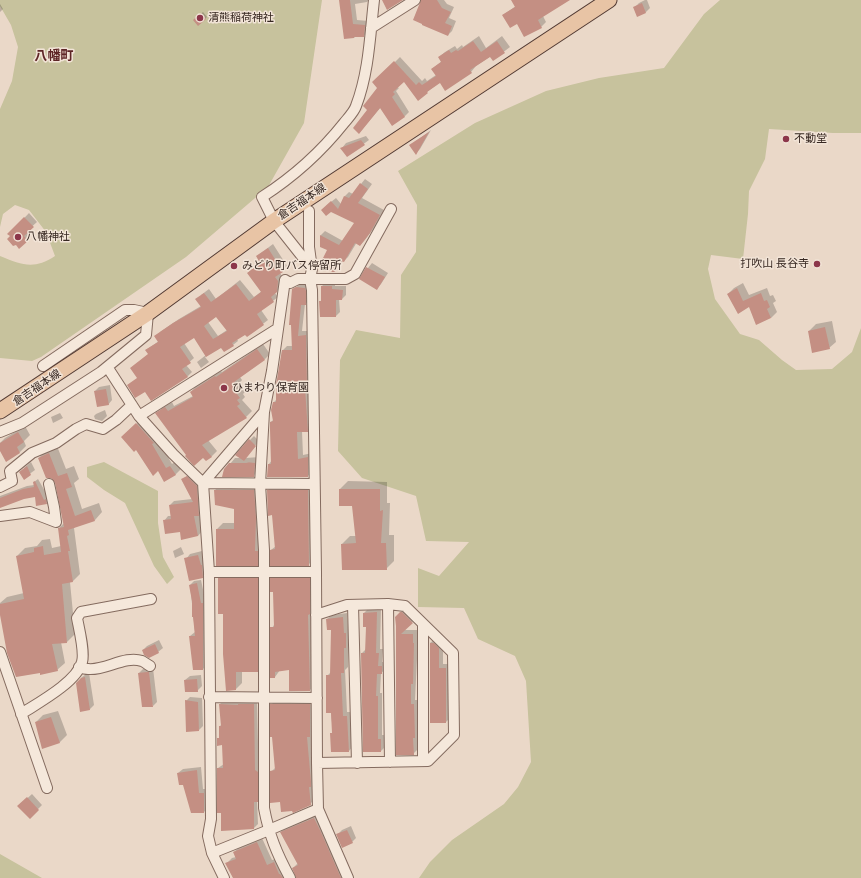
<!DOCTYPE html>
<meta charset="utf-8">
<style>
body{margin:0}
canvas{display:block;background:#ead8c8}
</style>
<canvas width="861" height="878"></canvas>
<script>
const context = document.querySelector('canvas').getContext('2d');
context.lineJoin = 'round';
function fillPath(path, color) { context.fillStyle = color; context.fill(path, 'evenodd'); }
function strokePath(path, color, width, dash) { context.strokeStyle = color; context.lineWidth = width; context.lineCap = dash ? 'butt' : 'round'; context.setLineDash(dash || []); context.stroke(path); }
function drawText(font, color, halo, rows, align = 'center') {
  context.font = font + ' "PT Serif","Noto Sans JP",serif'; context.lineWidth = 3; context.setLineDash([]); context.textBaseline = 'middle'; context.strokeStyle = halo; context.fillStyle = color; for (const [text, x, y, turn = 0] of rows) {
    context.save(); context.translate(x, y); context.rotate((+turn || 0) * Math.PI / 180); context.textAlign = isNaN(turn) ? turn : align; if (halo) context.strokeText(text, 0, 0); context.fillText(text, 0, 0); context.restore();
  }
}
fillPath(new Path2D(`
 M0 0H322L304 123 268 187 186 257 41 357 32 361 0 358V256C22 265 34 270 55 256L46 232 29 210 15 205 3 214 0 227V109L12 81 18 47 11 25 0 6Z
 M720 0H861V133H833L769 129 765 159 749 191 748 214 743 259 711 255 708 269 715 299 740 334 759 340 782 360 796 370 832 369 852 352 861 328V878H419L430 862 452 840 504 804 518 787 531 762 526 681 515 656 478 639 464 608 418 607V568L439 576 469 542 426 541 416 496 362 478 338 451 340 360 356 330 400 338 401 275 416 252 417 205 398 171 475 123 546 91 599 78 664 68 704 14Z
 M104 462 158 491V523L163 557 174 577 167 584 154 566 125 503 104 490 87 477V467Z
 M0 854 42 878H0Z`), '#c7c29d');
fillPath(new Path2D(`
 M340 0H369L367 2 355 4 357 20 369 21 368 32 363 36H356L354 38Z
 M423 0H444L447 4 454 7 449 18 456 21 452 31 448 35Z
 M512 0H569L543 16 546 22 541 27 517 23 503 15 516 6Z
 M645 0H647L650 8 646 12 638 16 634 8 639 3Z
 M0 4 3 9 0 12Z
 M203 12 207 17 198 25 194 20Z
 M479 36 486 48 502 36 510 47 493 60 491 56 476 66 471 72 445 89 440 82 427 92 404 81 397 87 399 88 396 91 409 112 404 117 381 107 359 133 378 87 374 83 400 57 422 81 425 78 427 81 436 75 432 69 442 61 439 57 445 52 455 46 457 49 462 45 463 47Z
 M431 130 420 149 416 153 411 145Z
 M366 136 369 140 347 156 342 148 346 143Z
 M365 179 372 184 362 198 384 210 374 228 364 241 360 245 357 242 348 257 344 261 343 260 339 267 334 272 328 250 321 246V235L325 231 343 241 356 223 326 206 336 198 341 204 345 196 349 192 353 194Z
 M29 213 37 222 27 231 31 236 19 247 9 234Z
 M273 244 287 266 280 273 282 276 281 287 275 293 278 297 261 310 268 320 247 336 246 334 237 339 238 341 233 345 222 346 205 357 209 362 201 368 197 362 206 355 194 337 184 343 194 358 186 365 192 372 188 376 151 400 138 377 149 354 146 350 159 341 160 332 179 319 201 306V295L209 289 216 299 240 280 254 297 262 291 261 262 257 256ZM217 316 227 330 218 336 208 322Z
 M372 263 388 273 381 284 377 288 360 278Z
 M326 282H335V286H346V295L342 299H339L340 312 336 316 320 302 322 299V286Z
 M301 283 309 284 310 300 305 304 302 331H310L312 426 307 431H302L303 455 312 453V472L308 476H268L269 464 272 460 271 422 274 419 273 403 277 399 282 351 287 346H293V290Z
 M743 283 749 295 767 288 770 296 773 295 776 301 773 303 777 312 771 318 728 294 734 288Z
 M832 321 836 342 829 348 809 331 816 324Z
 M263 344 270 354 265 359 240 377 242 380 239 384 245 392 243 394 245 397 242 400 252 411 246 417 208 440 217 451 211 457 187 455 157 414 162 408 172 402 174 406 193 396 191 392 196 386 221 371 222 372Z
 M110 385 112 400 108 405 95 391 99 387Z
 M105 410 107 416 102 421 95 419 94 416 96 414Z
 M60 413 63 418 53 423 51 417Z
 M142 419 157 438 172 464 176 461 181 469 175 475 158 470 136 449 122 437Z
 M25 426 30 435 24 441 26 446 20 452 6 461 0 449V443L5 438Z
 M254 436 259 441 245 458 260 457 259 470 253 476 230 464 235 458H242L250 440Z
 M57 446 66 469 74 466 79 479 74 483 82 509 99 503 102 512 95 520 76 526 74 528 80 574 73 581 70 582 75 634 67 642H61L65 663 57 670 0 610V603L7 597 24 593 17 556 25 548 37 546 42 540 50 539 52 548 61 546 59 528 64 523 56 482 39 458 46 450Z
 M31 462 35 470 24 478V468Z
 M192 473 201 481 203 510 199 514 202 531 198 536 181 531 164 521 168 516H171L170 505 174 501 192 499 182 480Z
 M38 479 50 500 46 503 36 496 24 498 0 507V496L27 486 34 485V482Z
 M348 481 387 482V503H390L389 535H394V561L386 569 342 544 350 536H356L353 505 340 489Z
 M222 484H260L264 558 257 564 217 529 223 523H235V508L215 490Z
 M274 484 314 485 315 558 309 564H272L271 550 276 546 273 514 268 490Z
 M181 547 184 554 175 558 173 551Z
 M202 551 206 573 202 577 186 559 190 554Z
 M226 572H264V664L257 671H242V683L236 689 219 579Z
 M277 573H315V685L310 690 290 669 280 670 275 677 272 628 274 625V591L272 579Z
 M201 580 205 599 207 665 203 669 190 636 195 632 190 585 194 581Z
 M381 608 380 649H383L382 662H386V669L381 673 380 693H382V735H385V747L381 751H364L362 653 367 648V626L364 613 368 609Z
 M405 608 416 618 404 630H417V639H418L415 700H418L419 732 417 734 418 749 413 754 396 617Z
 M347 613 348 629H350V642L348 644V667L345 670 346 690 347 712H351L353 746 349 751 333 732 327 676 331 672 332 629 327 619 332 615Z
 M435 639 443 644V664H450V718L446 722 430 643Z
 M159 640 163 648 158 652 143 650 147 646Z
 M153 668 157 702 153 706 139 673 143 669Z
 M89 673 94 705 89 710 81 678 86 674Z
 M201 675 202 686 197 691H186L185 680 190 676Z
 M190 697 202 698 203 726 199 730 186 701Z
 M224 700H257L258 743H259L261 796 257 800 258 824 254 828 222 830V812L218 768 224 764 223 744 218 739 220 737V726L222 724 220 704Z
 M276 700H314V731L311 734 315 777 314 800 310 804 281 801 272 771 276 767 272 704Z
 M58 711 67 735 60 742 43 748 36 722 43 715Z
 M201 767 203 789H208V808L204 812H192L184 784 178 773 183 769Z
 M32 794 42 805 30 817 19 806Z
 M319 814 348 878H297L293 868 298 863 281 832 286 827Z
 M351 826 356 838 352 842 337 835 342 830Z
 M262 838 272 860 279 858 291 878H237L227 863 232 858 236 857 234 852 239 847Z`), '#0003');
fillPath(new Path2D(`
 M339 0H350L353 24 365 25 364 37H354V38L344 39Z
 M382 0H403L387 10Z
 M421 0H437L442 8 451 12 445 23 452 26 448 36 422 25V24L413 20Z
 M511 0H570L538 20 542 28 524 37 517 24 510 28 502 15 515 7Z
 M642 3 646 13 637 17 633 7Z
 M201 13 206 19 198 26 193 20Z
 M473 41 481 52 497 41 505 53 493 61 490 57 470 70 472 73 445 91 440 83 427 92 428 93 418 101 404 82 393 92 395 94 392 97 405 117 392 126 380 108 359 134 353 128 367 110 363 106 377 88 372 82 394 61 416 85 419 82 422 85 436 76 431 69 441 62 438 57 449 50 451 53 456 50 458 51Z
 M429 132 416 155 409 145Z
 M361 140 365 145 347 157 340 148Z
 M360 183 368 189 358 203 380 215 370 233 360 246 355 243 344 262 341 261 335 272H332L321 266V262L327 250 320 247V235L339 245 354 223 331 212 326 216 321 210 331 201 338 209 344 196 349 198Z
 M24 217 34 227 24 236 28 241 19 249 16 245 13 246 7 239 10 236 7 234Z
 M268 248 283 272 275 277 278 281 277 292 271 297 274 302 257 314 264 325 247 337 245 335 232 343 234 346 224 352 221 348 206 357 194 338 180 347 191 363 182 369 188 377 151 401 145 392 135 398 127 385 137 378 130 368 148 354 145 350 158 342 154 336 173 323 201 307 195 299 204 293 211 302 236 284 249 301 261 292 247 273 260 263 256 256ZM216 317 227 331 213 339 204 326Z
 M366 267 385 277 377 290 359 279Z
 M321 286H332V289L343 290 342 300H336V317H320L319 301H321Z
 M296 287 305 288 306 291V305H301L298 336 306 335 307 388H305L308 432H297L298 459 308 457V477H267L268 464H271L270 429V422L273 421 271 410 273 402H276V385L282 350H292L291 325H289L292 289Z
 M737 288 743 301 761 293 764 301 767 300 770 307 767 309 771 318 756 325 749 307 738 314 727 294Z
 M825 327 830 349 812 353 808 331Z
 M257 349 265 360 234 382 237 387 234 390 240 398 237 400 240 404 237 406 247 418 202 445 212 457 206 461 203 458 194 466 185 456 186 455 155 413 165 407 168 411 193 397 190 392 215 376 216 377Z
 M106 389 109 405 97 407 94 391Z
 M136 423 154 443 152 444 166 468 170 466 176 475 164 482 158 471 153 476 136 450 134 452 121 437Z
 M18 432 24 442 17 447 20 453 6 462 0 451V443Z
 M249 439 256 446 244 461 235 455Z
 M49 453 58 476 67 473 72 487 66 489 75 516 91 510 95 521 68 530 69 535 67 536 70 551H68L73 582 62 584 67 643 52 644 58 671 40 675V673L16 677 7 653 0 615V604L24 599 16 556 34 552V548L43 546 44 555 61 552 58 528 64 527 55 483 51 478H46L38 458Z
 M246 462 255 463 254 477H222L224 469 229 463H249Z
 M27 466 31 475 24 480 19 472Z
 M187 476 197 486 199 516H194L198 536 181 540 180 532 165 534 163 520 171 519 169 505 193 502 181 479Z
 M35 481 44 500 46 499 47 504 36 506 35 497 24 499 0 508V498L23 489 34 487 33 482Z
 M339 489H380V511L383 510 381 543H386L387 570H342L341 544 356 543 352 506H339Z
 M214 490H254L256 518 255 551H258V566H216V529H234V509L215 505Z
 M267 490H308L309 566H270V550L275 549 272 515 268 516Z
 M198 555 201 565H202L203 578 189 581 184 558Z
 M218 578H258V672H236V690L226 691 223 654V614H218Z
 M270 578H310V614L308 615 310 691H289V670L275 672V678H270V627H274L273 592H270Z
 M197 583 201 603H203V670H193L189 636H195L193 617H192V601L189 585Z
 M377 612 376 653H379L378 666H382V674H377L376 696H378V739H381V752H363L361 653H365L366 627H363V613Z
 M400 612H402L413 623 401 634H413V643H414L413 684H411V704H414L415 738H413L414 755H396V626L395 617Z
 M343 617 344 633H346V648H344V673H341L342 695 343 716H347L349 752H331L330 733H332L331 713H326V675H330L331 630H327L326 619Z
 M430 643H434L439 648V668H446V723H430Z
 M155 644 159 653 149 658 144 655 142 650Z
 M147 672H149L153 707H142L138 673Z
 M85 677 90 710 80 712 76 683 81 678Z
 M197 679 198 692H185L184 680Z
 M185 700 198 702 199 731 186 732Z
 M219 704 238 705V704H254L255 770 258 772V802H254V829L221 831V813H217V768H223L222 745 217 746V738H219V726H221Z
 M270 704H310V737H307L311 782V787H309L311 805 293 813 292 811 281 812 280 802 270 803V771L275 770 272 737H270Z
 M51 717 60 743 42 749 35 722Z
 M197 770 199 793H204V813H191L183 785H179L177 773Z
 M27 797 39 810 30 819 17 806Z
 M314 818 320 830 341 878H296L292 868 298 865 280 832Z
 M347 830 353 843 342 848 336 834Z
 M257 842 267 865 274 862 279 874H280L283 878H233L225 863 236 859 233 852Z`), '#c48f83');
const street = new Path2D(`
 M371 28 415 0
 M309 211V247L312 269
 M108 368 139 416 173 454 203 483 314 484
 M139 416 277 329
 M0 432 22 423 101 372 146 335 148 313 134 310H125L43 366
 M0 487 12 481 10 471 32 453 56 443 76 429 86 424 103 429 116 420 132 405
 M0 516 30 512 56 522 54 507 49 484
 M209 572H316
 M388 604 390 762
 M353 605 357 763
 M316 615 347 605 388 604 405 606 453 653 454 735 428 761 317 763
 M423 625V761
 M0 652 47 788
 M79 667C82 668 85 669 88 669 105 671 125 655 142 661 144 662 147 664 150 666
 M209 697 317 698
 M21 714C38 703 77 682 82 662 85 652 79 629 77 618L81 612 151 599
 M212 853 269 830 318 809
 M224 878 212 853 208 836 211 819 209 572 203 483 264 412
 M290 878C277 854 269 835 264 808V550L260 484 264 412 272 371 285 280 290 283 298 279H346L355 274 391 209
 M348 878 318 809 317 763 316 572 312 290 310 279 312 269 274 221 262 197C293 177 321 152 344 123 348 118 354 112 356 106 369 72 370 35 374 0`);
const primary = new Path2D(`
 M0 411 148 313 274 221 609 0`);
strokePath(street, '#846b5f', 12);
strokePath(primary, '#523a33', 17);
strokePath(street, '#f5e8db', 10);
strokePath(primary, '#e8c4a5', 15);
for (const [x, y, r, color] of [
 [200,18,4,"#8c364a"],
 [786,139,4,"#8c364a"],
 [18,237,4,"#8c364a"],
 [817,264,4,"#8c364a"],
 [234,266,4,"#8c364a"],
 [224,388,4,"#8c364a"]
]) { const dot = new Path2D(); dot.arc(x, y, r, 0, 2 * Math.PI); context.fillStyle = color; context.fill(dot); strokePath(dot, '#f2e4d7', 1.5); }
drawText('11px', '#362721', '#f2e4d7', [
 ["清熊稲荷神社",208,18],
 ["不動堂",794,139],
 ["八幡神社",26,237],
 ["打吹山 長谷寺",809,264,"right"],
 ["みどり町バス停留所",242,266],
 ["ひまわり保育園",232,388]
], 'left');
drawText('11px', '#362721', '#f2e4d7', [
 ["倉吉福本線",302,202,-34],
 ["倉吉福本線",37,388,-34]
]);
drawText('bold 13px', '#5e2526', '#f2e4d7', [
 ["八幡町",54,56]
]);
</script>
